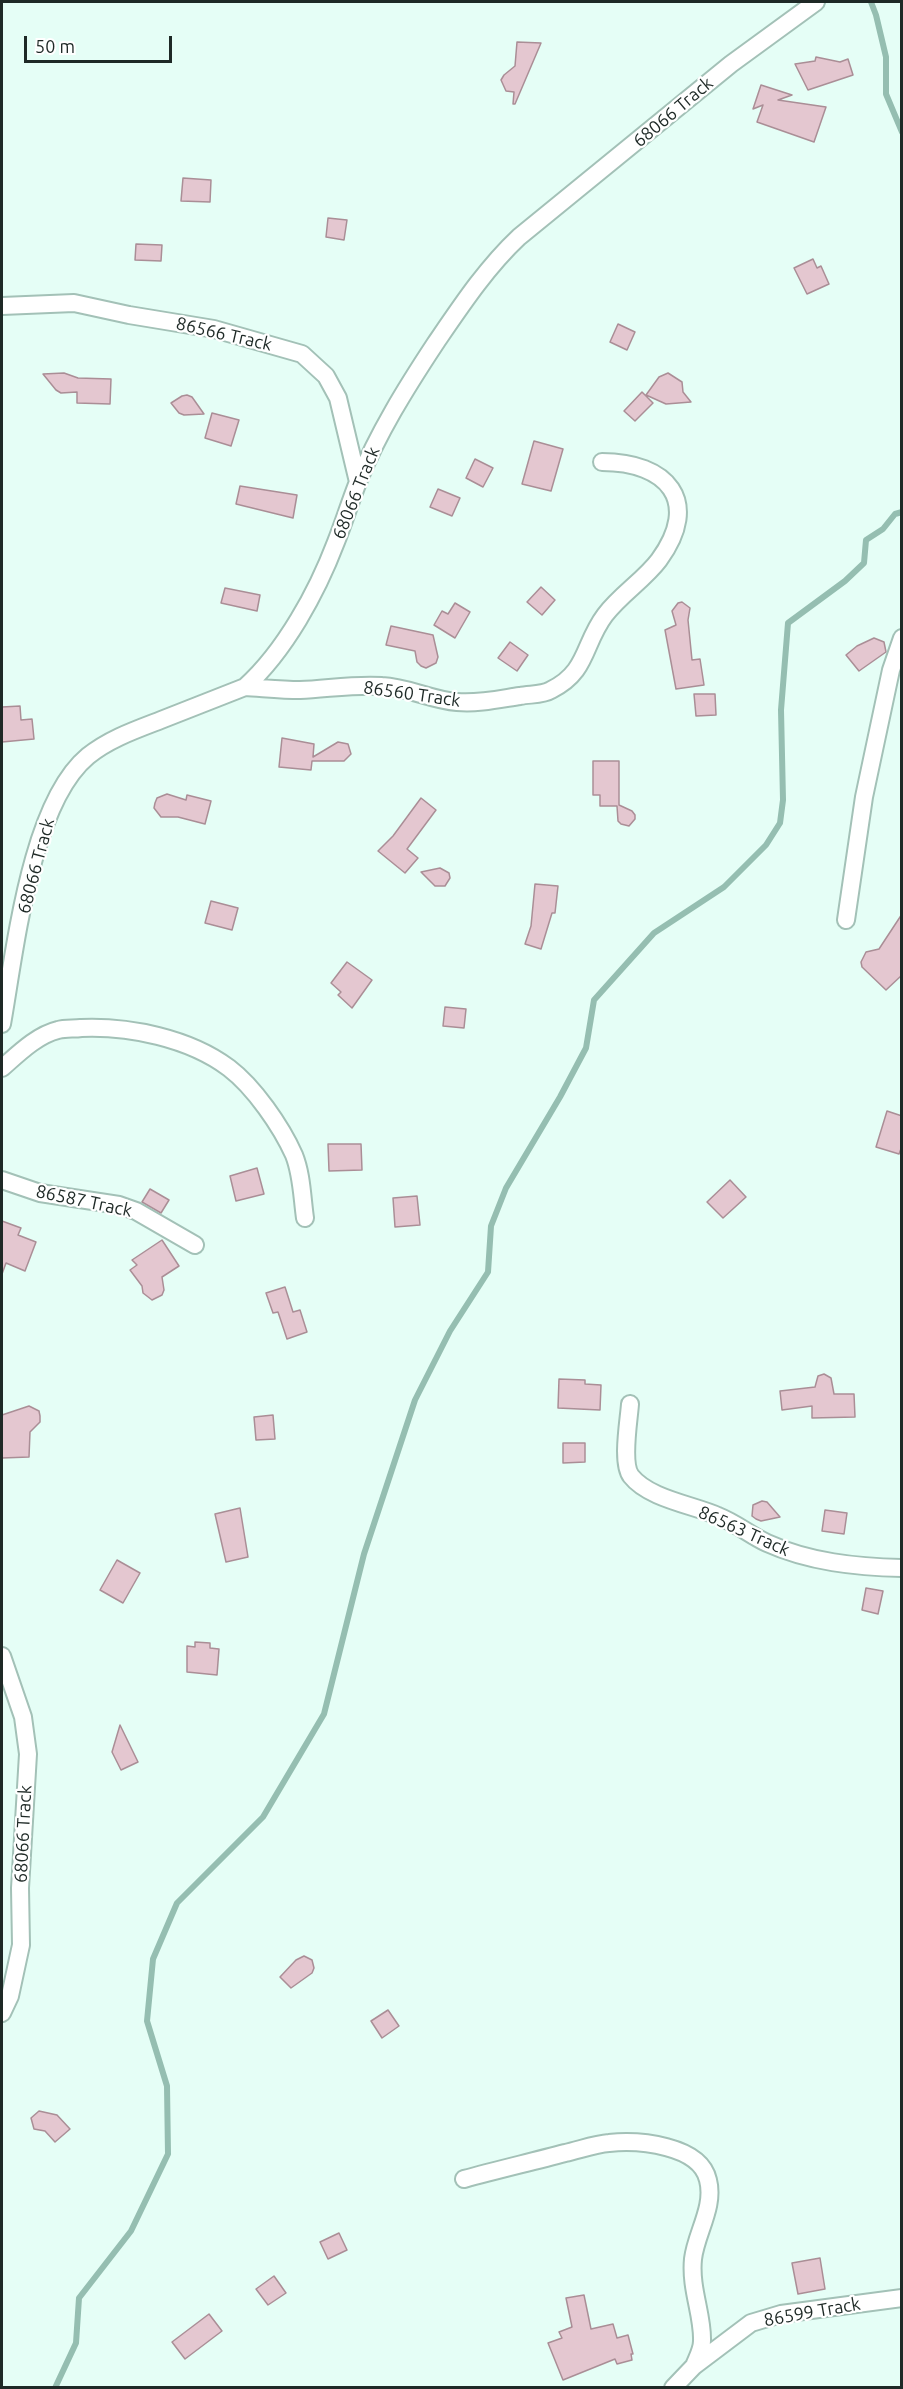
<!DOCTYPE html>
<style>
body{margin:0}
#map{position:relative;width:903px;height:2389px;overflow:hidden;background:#e5fef6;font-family:Ubuntu,sans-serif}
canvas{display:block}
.frame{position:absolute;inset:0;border:3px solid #1e2926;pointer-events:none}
.scale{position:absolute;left:24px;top:36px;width:148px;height:27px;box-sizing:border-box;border:3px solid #1e2926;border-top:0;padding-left:8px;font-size:18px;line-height:21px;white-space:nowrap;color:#1e2926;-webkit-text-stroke:4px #fff;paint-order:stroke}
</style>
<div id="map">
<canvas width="903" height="2389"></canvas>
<div class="frame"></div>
<div class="scale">50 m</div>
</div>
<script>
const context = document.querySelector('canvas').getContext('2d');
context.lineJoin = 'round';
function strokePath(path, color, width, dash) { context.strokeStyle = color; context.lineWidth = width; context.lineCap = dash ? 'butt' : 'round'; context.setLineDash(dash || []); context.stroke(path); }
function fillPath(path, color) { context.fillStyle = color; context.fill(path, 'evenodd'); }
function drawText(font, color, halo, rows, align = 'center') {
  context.font = font + ' Ubuntu,sans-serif'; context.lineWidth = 4.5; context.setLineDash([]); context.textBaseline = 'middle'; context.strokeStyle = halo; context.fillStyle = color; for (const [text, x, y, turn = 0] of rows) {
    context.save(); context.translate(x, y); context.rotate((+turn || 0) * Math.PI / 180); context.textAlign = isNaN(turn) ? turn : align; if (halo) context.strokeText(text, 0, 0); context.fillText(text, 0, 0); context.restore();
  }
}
strokePath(new Path2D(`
 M871 2 876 15 886 57V94L902 132
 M55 2388 76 2343 79 2298 131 2231 168 2154 167 2086 147 2021 153 1959 177 1903 263 1817 324 1714 364 1554 415 1400 450 1331 488 1272 491 1226 506 1188 560 1097 586 1048 594 1000 654 933 724 887 766 845 780 823 783 800 781 710 788 623 845 581 864 563 866 540 883 529 895 514 902 512`), '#95beb1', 6);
const building = new Path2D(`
 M517 42 541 43 515 104H513L514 92 506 91 501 80 504 75 515 66Z
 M816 57 840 62 848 59 853 75 808 90 795 64 815 61Z
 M761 85 792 95 778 100 826 107 814 142 757 122 763 105 753 109Z
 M183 178 211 180 210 202 181 201Z
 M328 218 347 220 344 240 326 237Z
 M136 244 162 245 161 261 135 260Z
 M813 259 817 268 821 266 829 284 807 294 794 268Z
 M618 324 635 332 627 350 610 342Z
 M64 373 78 378 111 379 110 404 77 403V392L61 393 56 390 43 374Z
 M668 373 682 382 683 392 691 402 666 404 646 395 659 377Z
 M642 392 653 403 635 421 624 411Z
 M187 395 192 397 204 414 184 415 179 413 171 403 182 396Z
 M212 413 239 420 231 446 205 438Z
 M534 441 563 449 551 491 522 484Z
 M475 459 493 468 483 487 466 478Z
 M240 486 297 495 293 518 236 504Z
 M438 489 460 498 452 516 430 507Z
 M541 587 555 600 542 615 527 602Z
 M225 588 260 595 257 611 221 603Z
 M682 602 690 608 688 620 692 660 700 659 704 685 676 689 665 630 676 625 672 611 678 603Z
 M455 603 470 612 455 638 434 625 442 611 448 614Z
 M391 626 433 635 438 657 436 663 426 668 421 666 417 662 415 651 386 645Z
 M874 638 884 642 886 652 859 671 846 655 857 646Z
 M510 642 528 655 517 671 498 658Z
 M694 694H715L716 715 696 716Z
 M20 706 21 720 32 719 34 739 2 742V707Z
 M282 738 314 744 313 757 338 742 348 744 351 754 344 761H312L311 770 279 767Z
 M593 761H619V805L632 811 635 815V819L629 826 621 824 618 821 617 806H600V795H593Z
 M167 794 186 800 187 795 211 801 205 824 178 817H161L154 808 155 803 157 798Z
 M421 798 436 810 407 849 418 858 405 873 378 851 393 836Z
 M440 868 449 873 450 878 445 886H435L421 872Z
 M535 884 558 886 555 913H552L541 949 525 944 531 926Z
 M211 901 238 908 232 930 205 923Z
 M902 914V975L886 990 862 967 861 962 866 952 879 949Z
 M347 962 372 980 352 1008 338 995 341 992 331 983Z
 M445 1007 466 1009 464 1028 443 1026Z
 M887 1111 902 1116V1146L899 1154 876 1147Z
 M328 1144H361L362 1170 329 1171Z
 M257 1168 264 1194 236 1201 230 1176Z
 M730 1180 746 1197 723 1218 707 1202Z
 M150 1189 169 1200 161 1213 142 1202Z
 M417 1196 420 1225 395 1227 393 1198Z
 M2 1221 21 1228 18 1235 36 1242 25 1271 6 1263 2 1274Z
 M162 1240 179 1266 162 1277 164 1290 162 1295 152 1300 143 1293 142 1286 130 1270 137 1265 132 1260Z
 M285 1287 293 1312 300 1310 307 1332 287 1339 278 1312 273 1313 266 1293Z
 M824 1374 831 1378 834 1394H854L855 1417 812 1418V1406L782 1410 780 1391 815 1387 818 1376Z
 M559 1379 585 1380V1384L601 1385 600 1410 558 1408Z
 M29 1406 39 1411 40 1416V1422L30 1432 29 1457 2 1458V1415Z
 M273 1415 275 1439 256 1440 254 1417Z
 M563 1443H585V1462L563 1463Z
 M762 1501 767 1502 780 1517 761 1521 756 1519 752 1516 753 1505Z
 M240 1508 248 1557 226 1562 215 1514Z
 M825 1510 847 1513 844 1534 822 1531Z
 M117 1560 140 1573 123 1603 100 1590Z
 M866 1588 883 1591 878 1614 862 1610Z
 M195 1642 210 1643V1648L219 1649 217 1675 187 1672V1646L195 1647Z
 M120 1725 138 1762 121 1770 112 1752Z
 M304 1956 312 1960 314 1968 312 1973 291 1988 280 1977 296 1960Z
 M388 2010 399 2026 382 2038 371 2021Z
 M39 2111 57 2115 70 2129 55 2142 45 2131 34 2129 31 2118Z
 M339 2233 347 2250 328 2259 320 2242Z
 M820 2258 825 2289 798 2294 792 2263Z
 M274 2276 286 2293 268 2305 256 2289Z
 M584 2295 591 2329 613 2324 617 2338 628 2335 633 2354H631L632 2360 617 2364 615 2359 563 2380 548 2343 562 2338 559 2332 572 2327 566 2298Z
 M209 2314 222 2331 185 2359 172 2342Z`);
fillPath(building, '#e4c7d0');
strokePath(building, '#aa8e96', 1.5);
const minor = new Path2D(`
 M2 306 74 303 129 315 214 329 302 354 326 376 338 398 358 482
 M245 687C263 688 282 690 300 690 327 689 354 684 382 686 408 687 431 700 457 702 478 704 500 699 520 696 530 694 543 695 551 690 588 672 583 644 605 615 621 594 644 580 659 560 702 501 667 462 602 462
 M846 920 864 797 891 670 902 638
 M2 1024C15 952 30 804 88 756 109 739 135 730 161 720 189 709 217 698 245 687 285 651 317 592 336 542 344 522 350 502 358 482 378 433 406 388 435 344 461 306 486 268 519 237L731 64 816 2
 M2 1068C18 1054 37 1035 58 1030 65 1028 74 1029 81 1028 129 1026 189 1038 229 1068 254 1087 281 1126 294 1155 302 1175 302 1197 305 1218
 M2 1180 40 1193 119 1205 136 1211 195 1245
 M630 1404C629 1420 621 1463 631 1476 649 1499 694 1505 718 1516 736 1523 750 1535 767 1543 809 1562 856 1567 902 1568
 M2 1656 23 1717 28 1754 20 1888 21 1945 10 1996 2 2013
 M464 2179C497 2170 531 2162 565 2153 579 2150 595 2144 609 2143 639 2140 700 2145 708 2180 715 2207 696 2233 693 2259 690 2289 703 2315 702 2341 702 2350 697 2358 694 2366
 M673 2388 694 2366 751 2323 781 2314 902 2298`);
strokePath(minor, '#a3c1b7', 20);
strokePath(minor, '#fff', 16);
drawText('18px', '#1e2926', '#fff', [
 ["68066 Track",673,112,-40],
 ["86566 Track",224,334,13],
 ["68066 Track",356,493,-68],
 ["86560 Track",412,694,8],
 ["68066 Track",36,866,-75],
 ["86587 Track",84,1201,12],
 ["86563 Track",744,1531,24],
 ["68066 Track",23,1834,-87],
 ["86599 Track",812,2312,-10]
]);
</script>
